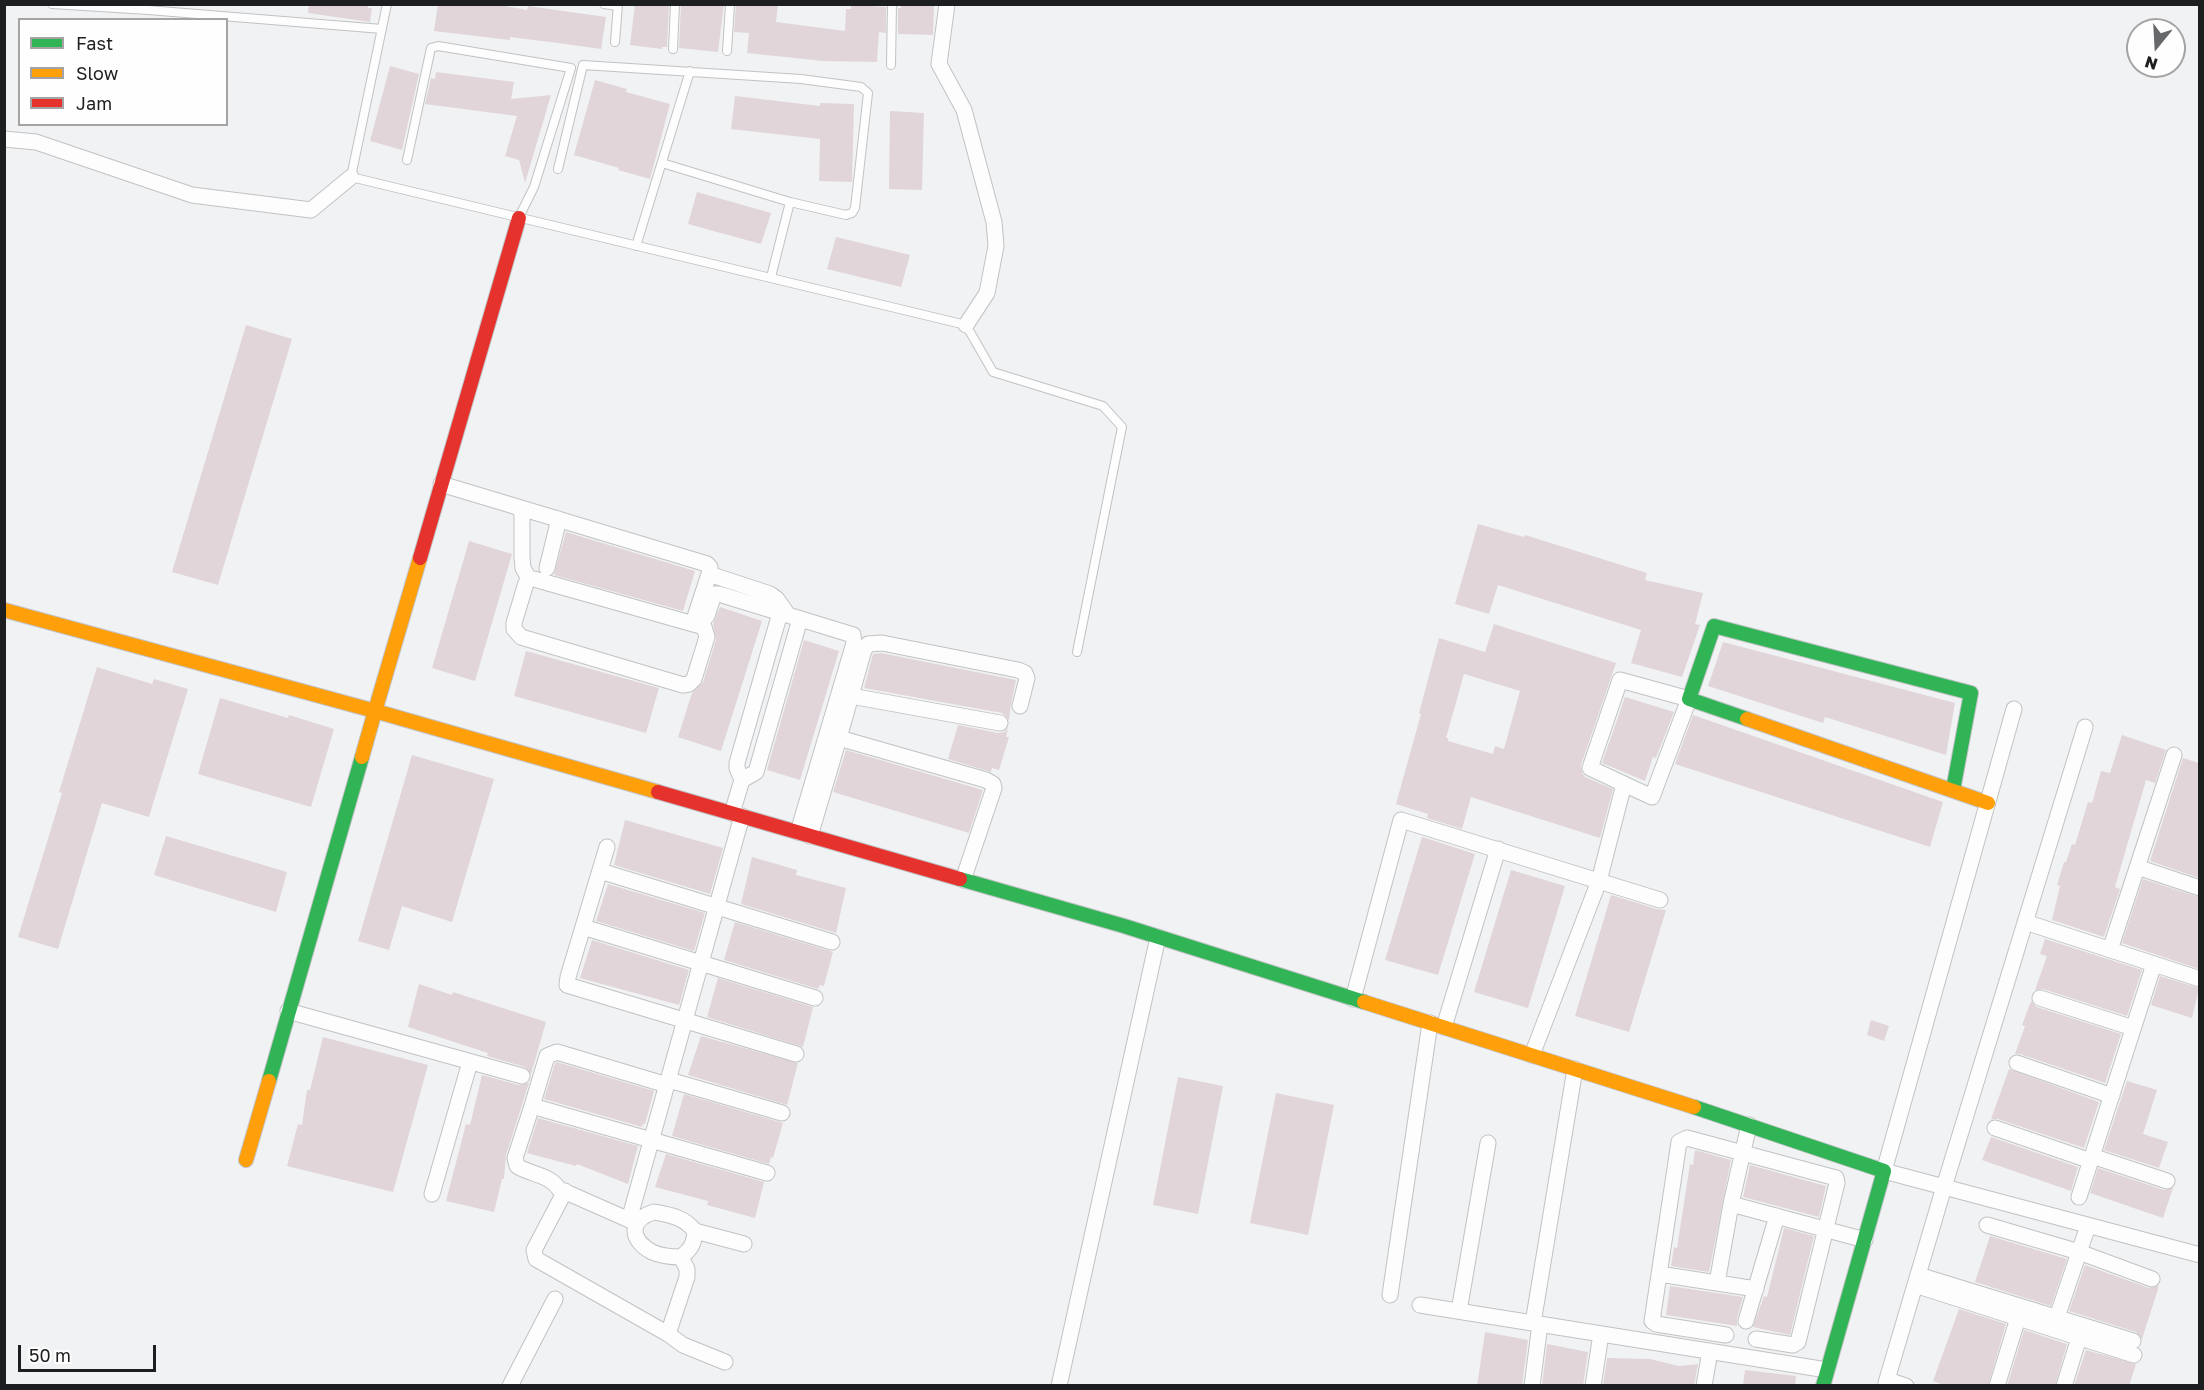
<!DOCTYPE html>
<style>
body{margin:0}
#map{position:relative;width:2204px;height:1390px;overflow:hidden;background:#f0f2f4;font-family:"Golos Text",sans-serif}
canvas{display:block}
.frame{position:absolute;inset:0;border:6px solid #1d1e1f;pointer-events:none}
.legend{position:absolute;left:18px;top:18px;width:210px;height:108px;box-sizing:border-box;background:#fefefe;border:2px solid #a4a4a5;margin:0;padding:8px 10px;list-style:none;font-size:18px;color:#1d1e1f}
.legend li{display:flex;align-items:center;gap:12px;height:30px}
.legend b{width:30px;border:2px solid #a4a4a5}
.north{position:absolute;left:2126px;top:18px;width:60px;height:60px;box-sizing:border-box;background:#fefefe;border:2px solid #a4a4a5;border-radius:50%;rotate:198deg;font-size:16px;font-weight:700;line-height:24px;text-align:center;color:#1d1e1f}
.north::after{content:'';display:block;margin:auto;width:21px;height:27px;background:#67686a;clip-path:polygon(50% 0,100% 100%,50% 72%,0 100%)}
.scale{position:absolute;left:18px;top:1345px;width:138px;height:27px;box-sizing:border-box;border:3px solid #1d1e1f;border-top:0;padding-left:8px;font-size:18px;line-height:21px;white-space:nowrap;color:#1d1e1f;-webkit-text-stroke:4px #fefefe;paint-order:stroke}
</style>
<div id="map">
<canvas width="2204" height="1390"></canvas>
<div class="frame"></div>
<ul class="legend">
<li><b style="height:8px;background:#30b455"></b>Fast</li>
<li><b style="height:8px;background:#ff9f0a"></b>Slow</li>
<li><b style="height:8px;background:#e5322d"></b>Jam</li>
</ul>
<div class="north">N</div>
<div class="scale">50 m</div>
</div>
<script>
const context = document.querySelector('canvas').getContext('2d');
context.lineJoin = 'round';
function fillPath(path, color) { context.fillStyle = color; context.fill(path, 'evenodd'); }
function strokePath(path, color, width, dash) { context.strokeStyle = color; context.lineWidth = width; context.lineCap = dash ? 'butt' : 'round'; context.setLineDash(dash || []); context.stroke(path); }
fillPath(new Path2D(`
 M309 4H368V8H372L370 22 308 13Z
 M438 4H494L527 10 528 6 606 17 601 49 558 43 510 37V40L434 31Z
 M635 4H669L667 47H662V49L630 45Z
 M681 4H724L718 52 679 48Z
 M736 4H778L776 22 845 31 846 9H851V4H872V6L886 7V33L879 32 877 62 823 61 747 53 749 33 734 32Z
 M901 4H934L933 35 898 34V8H901Z
 M390 66 419 74 402 150 370 141Z
 M436 72 514 82 511 99 551 95 525 183 519 160 505 156 517 116 425 104 431 78 435 79Z
 M595 80 627 89 626 92 670 104 650 179 618 170 619 168 574 155Z
 M735 96 820 106V103L854 104 852 182 819 181 820 139 731 129Z
 M890 111 924 113 922 190 889 189Z
 M697 192 771 213 761 244 688 224Z
 M836 237 910 255 901 287 827 269Z
 M246 325 292 339 218 585 172 572Z
 M1478 524 1524 537 1525 535 1647 573 1645 580 1703 593 1695 624 1700 625 1682 677 1631 663 1641 630 1498 585 1489 614 1455 604Z
 M566 532 695 571 683 611 554 575Z
 M469 541 512 554 475 681 432 668Z
 M720 607 762 621 721 751 678 737 692 693 703 682 716 640 713 624Z
 M1494 624 1616 663 1581 765 1582 773 1585 777 1613 789 1600 838 1471 797 1462 829 1427 818 1428 814 1396 804 1421 714 1419 713 1439 638 1485 652ZM1464 674 1520 691 1504 749 1495 746 1493 754 1448 741V738H1446Z
 M804 640 839 651 800 780 767 770Z
 M1723 642 1955 703 1946 755 1825 717 1823 723 1708 686Z
 M526 651 659 688 646 733 514 696Z
 M881 653 1016 680 1011 704 1009 720 1002 713 864 688 873 654Z
 M97 667 152 684 154 679 188 689 149 817 102 803 58 949 18 937 62 793 59 792Z
 M1625 697 1674 712 1656 758 1653 757 1645 781 1602 763Z
 M220 698 288 718 289 715 334 729 311 807 198 774Z
 M1693 715 1943 802 1930 847 1675 764Z
 M958 725 998 733 1004 732 1008 728 1006 737H1009L999 770 992 768 991 772 948 759Z
 M2122 735 2166 750 2155 783 2146 780 2115 887 2120 889 2104 937 2052 920 2060 886 2057 885 2064 862H2066L2072 844 2075 845 2088 802 2092 803 2101 771 2110 773Z
 M846 750 983 790 969 833 833 792Z
 M412 755 494 779 452 922 402 906 389 950 358 941Z
 M2183 758 2199 763V878L2150 861Z
 M625 820 723 848 710 894 614 865Z
 M166 836 287 872 276 912 154 875Z
 M1422 837 1475 854 1438 975 1385 960Z
 M752 857 797 870 796 875 846 888 836 933 741 904Z
 M1511 870 1565 886 1528 1008 1474 992Z
 M2143 879 2199 897V969L2122 943Z
 M608 884 705 913 694 951 596 921Z
 M1611 895 1657 909 1666 910 1629 1032 1575 1016Z
 M735 922 833 952 824 986 820 985 818 989 724 960Z
 M2045 939 2142 970 2127 1016 2043 989 2035 990 2047 956 2040 954Z
 M592 940 689 970 679 1005 580 978Z
 M2160 976 2199 988 2192 1018 2151 1005Z
 M718 978 813 1007 803 1047 707 1017Z
 M419 984 452 995 453 992 546 1022 531 1074 525 1067 487 1056 488 1053 408 1027Z
 M2031 1001 2037 1007 2121 1034 2105 1083 2020 1054H2015L2025 1026 2022 1025Z
 M1871 1020 1889 1026 1884 1041 1867 1035Z
 M701 1036 798 1063 787 1105 688 1075Z
 M323 1037 428 1065 393 1192 287 1166 298 1124 302 1125 307 1090H310Z
 M557 1062 654 1091 645 1124H643L642 1127 544 1099 555 1063Z
 M2009 1069 2099 1102 2084 1148 1998 1119H1991Z
 M482 1075 519 1085 529 1083 506 1155 504 1179H502L494 1212 446 1201 466 1124 470 1125Z
 M1178 1077 1223 1086 1198 1214 1153 1205Z
 M2127 1081 2157 1090 2143 1134 2168 1142 2159 1168 2104 1150Z
 M1276 1093 1334 1105 1308 1235 1250 1223Z
 M684 1094 783 1123 773 1158 771 1157 769 1164 672 1136Z
 M538 1118 638 1146 628 1184 577 1164 576 1166 527 1153Z
 M1991 1137 2078 1167 2071 1191 1982 1160Z
 M1695 1150 1731 1160 1709 1272 1671 1266 1674 1247 1677 1248 1690 1164 1693 1165Z
 M666 1154 764 1182 755 1218 707 1205 708 1201 655 1187Z
 M1750 1165 1826 1186 1819 1217 1743 1197Z
 M2098 1168 2164 1190 2173 1188 2163 1218 2090 1193Z
 M1784 1228 1814 1236 1790 1335 1753 1327 1764 1296 1767 1297Z
 M1990 1236 2067 1259 2051 1306 1975 1282Z
 M2085 1265 2149 1288 2159 1286 2142 1339 2136 1332 2069 1311Z
 M1670 1286 1743 1297 1737 1318V1326L1666 1315Z
 M1959 1309 2006 1324 1988 1386H1946L1933 1381Z
 M2024 1330 2067 1344 2055 1386H2007Z
 M1485 1332 1528 1340 1522 1386H1477Z
 M1547 1344 1588 1352 1583 1386H1542Z
 M2086 1350 2136 1364 2129 1386H2074Z
 M1607 1358 1650 1359 1679 1366 1698 1364 1694 1386H1603Z
 M1745 1370 1796 1376 1795 1386H1743Z`), '#e1d5da');
const lane = new Path2D(`
 M52 4 148 10 382 29
 M387 4 351 177 966 325 993 372 1103 406 1122 427 1077 652
 M604 4 617 6
 M615 42 618 4
 M673 49 675 4
 M727 51 730 4
 M891 65 892 4
 M407 160 431 48 438 46 571 68 534 187 519 217
 M662 163 790 202
 M558 169 583 65 801 79 861 87 868 93 855 208 852 213 846 215 790 202 771 277
 M636 246 690 71`);
const street = new Path2D(`
 M947 4 939 64 964 110 994 222 996 246 987 293 966 325
 M4 139 36 142 192 195 311 210 351 177
 M441 484 707 564 710 567 709 574 770 594 777 599 788 615
 M520 508 522 515V557L523 568 529 579
 M547 568 559 519
 M529 579H534L704 627 707 637 694 679 689 684 683 685 521 637 514 629V623L526 583Z
 M707 616 714 594H719L853 635 854 643 798 832
 M693 623 709 574
 M851 696 1000 723
 M2014 709 1884 1171 2200 1255
 M742 780 737 768V763L780 613
 M732 813 742 780 756 772 800 619
 M810 836 839 738
 M607 847 568 977 567 985 796 1054
 M2137 867 2200 888
 M600 871 832 942
 M963 880 994 788 993 784 986 780 839 738 864 650 868 644 882 643 1018 670 1025 673 1027 678 1020 706
 M2025 922 2154 964 2079 1197
 M583 927 815 998
 M2110 950 2174 755
 M2154 964 2200 979
 M2040 998 2133 1028
 M1353 999 1401 820 1660 900
 M288 1011 522 1076
 M1444 1027 1498 849
 M1532 1055 1599 881 1624 784 1652 797 1689 699 1620 680 1590 768 1624 784
 M2017 1063 2112 1096
 M669 1080 782 1113
 M667 1085 557 1052 547 1056 532 1106 767 1173
 M532 1106 515 1158 517 1166C531 1175 549 1174 559 1189L636 1223
 M1749 1125 1731 1204 1865 1240
 M1995 1128 2091 1161
 M2092 1156 2167 1181
 M565 1191 534 1250 536 1259 668 1334 687 1277V1269L681 1257
 M432 1194 470 1062
 M654 1212C670 1215 684 1217 695 1231 694 1244 691 1249 681 1257 671 1257 661 1256 652 1252 630 1240 628 1220 654 1212Z
 M629 1220 742 816
 M1987 1225 2079 1252 2152 1279
 M695 1231 744 1244
 M1659 1274 1756 1289
 M1918 1275 2133 1341
 M1717 1283 1731 1204
 M1915 1285 2134 1355
 M1390 1295 1430 1023
 M1420 1305 1827 1370
 M1459 1311 1488 1143
 M2057 1317 2088 1226
 M1746 1321 1777 1216
 M1533 1323 1575 1069
 M668 1334 683 1345 725 1362
 M1726 1335 1656 1324 1652 1321 1679 1142 1687 1138 1836 1178 1837 1183 1798 1342 1793 1345 1756 1339
 M1888 1380 1906 1386
 M1886 1383 1944 1187 2085 727
 M510 1386 555 1299
 M1059 1386 1158 937
 M1532 1386 1540 1324
 M1593 1386 1601 1334
 M1704 1386 1710 1351
 M1997 1386 2018 1318
 M2064 1386 2079 1338`);
const fast = new Path2D(`
 M1747 719 1689 699 1714 626 1971 693 1953 790
 M960 879 1124 926 1364 1002
 M269 1081 362 757
 M1694 1107 1884 1171 1823 1386`);
const slow = new Path2D(`
 M420 558 375 711 658 792
 M4 610 375 711 362 757
 M1747 719 1988 803
 M1364 1002 1694 1107
 M246 1160 269 1081`);
const jam = new Path2D(`
 M420 558 519 218
 M658 792 960 879`);
strokePath(lane, '#c1c2c4', 10);
strokePath(street, '#c1c2c4', 17);
strokePath(fast, '#c1c2c4', 16);
strokePath(slow, '#c1c2c4', 16);
strokePath(jam, '#c1c2c4', 16);
strokePath(lane, '#fdfdfd', 8);
strokePath(street, '#fdfdfd', 15);
strokePath(fast, '#30b455', 14);
strokePath(slow, '#ff9f0a', 14);
strokePath(jam, '#e5322d', 14);
</script>
